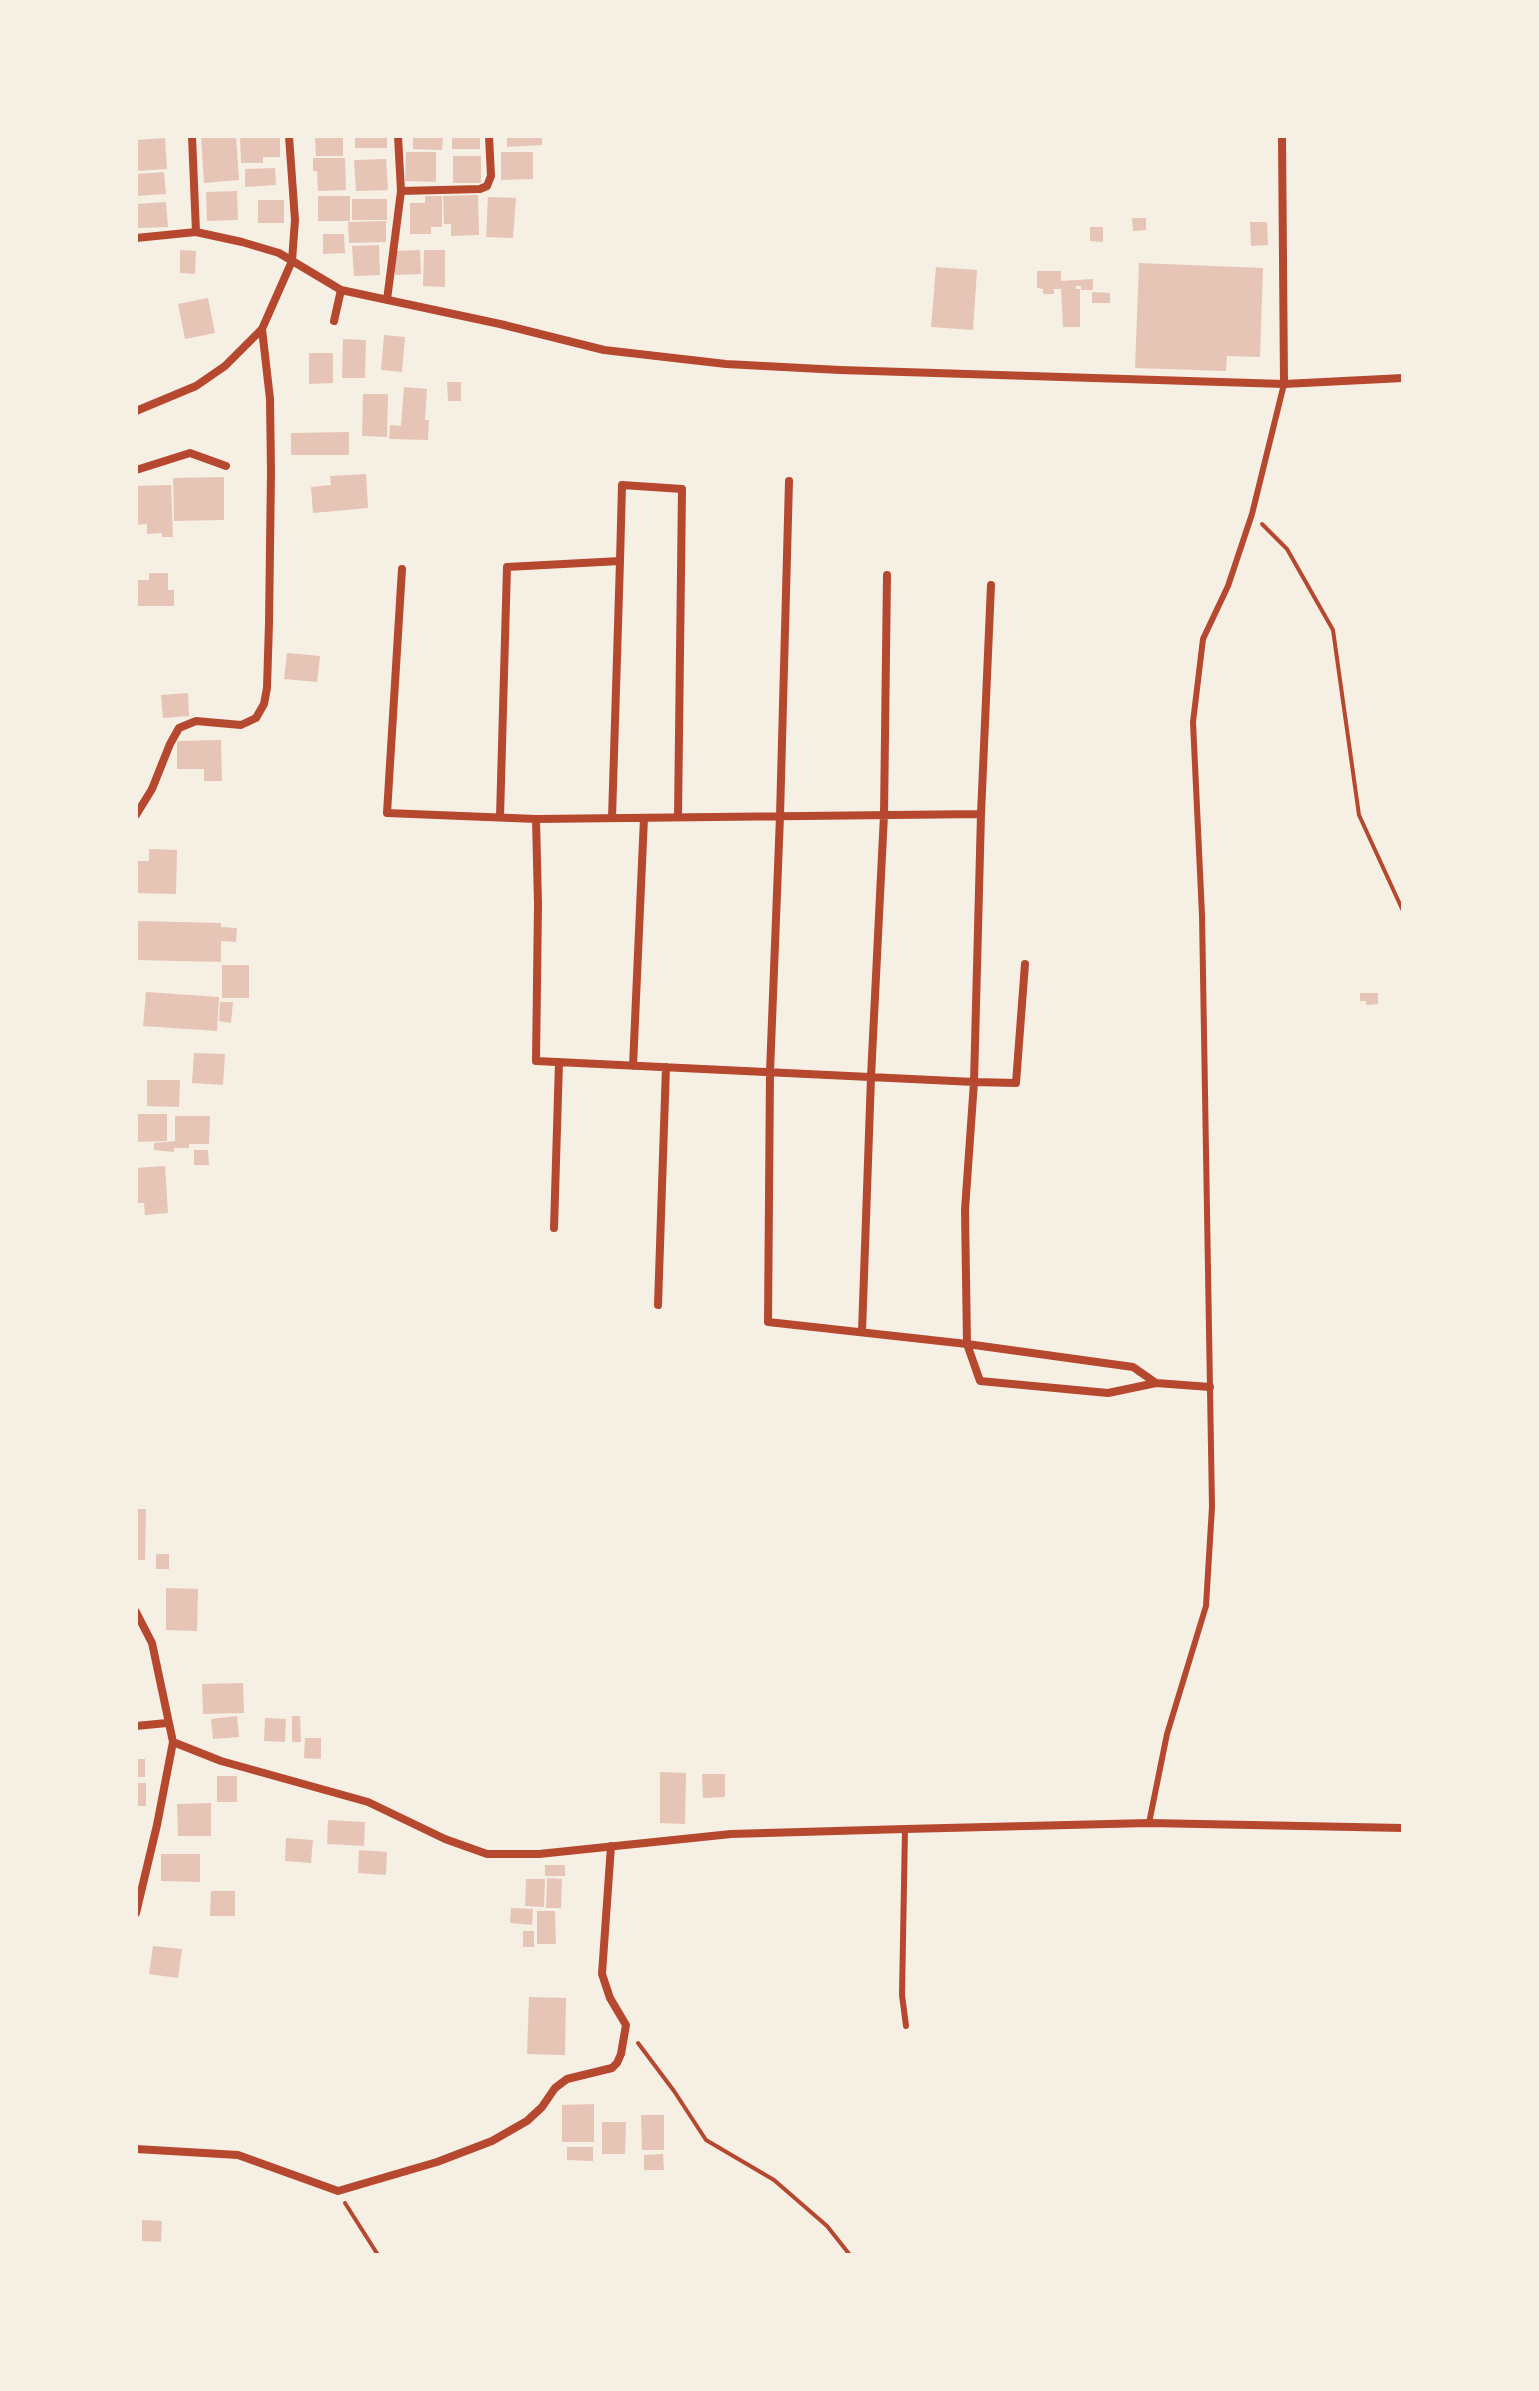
<!DOCTYPE html>
<style>
body{margin:0}
#map{position:relative;width:1539px;height:2391px;overflow:hidden;background:#f6efe4;font-family:"Golos Text",sans-serif}
canvas{display:block}
.frame{position:absolute;inset:0;border:138px solid #f6efe4;pointer-events:none}
</style>
<div id="map">
<canvas width="1539" height="2391"></canvas>
<div class="frame"></div>
</div>
<script>
const context = document.querySelector('canvas').getContext('2d');
context.lineJoin = 'round';
function fillPath(path, color) { context.fillStyle = color; context.fill(path, 'evenodd'); }
function strokePath(path, color, width, dash) { context.strokeStyle = color; context.lineWidth = width; context.lineCap = dash ? 'butt' : 'round'; context.setLineDash(dash || []); context.stroke(path); }
fillPath(new Path2D(`
 M201 136H236L239 180 204 183Z
 M240 136H280V157H263V163H241Z
 M343 136V156H316L315 137Z
 M355 136H387V148H355Z
 M413 136H443L442 150 413 149Z
 M452 136H480V149H452Z
 M507 136H542V145L507 147Z
 M165 138 167 169 136 171V140Z
 M406 152H436V182L405 181Z
 M501 152H533V179L501 180Z
 M453 156H481V183H453Z
 M313 158H345L346 190 318 191 317 171H313Z
 M386 159 388 190 356 191 354 160Z
 M275 168 276 185 245 187V169Z
 M164 172 166 194 136 196V174Z
 M237 191 238 220 207 221 206 192Z
 M478 195 479 235 451 236V224H444L443 196Z
 M318 196H350V221H318Z
 M425 196H442V227H431V234H410V203H425Z
 M488 197 516 198 513 238 486 237Z
 M352 199H387V220H352Z
 M258 200H284V223H258Z
 M166 202 168 227 136 228V204Z
 M1132 218H1146V230L1133 231Z
 M386 221V242L349 243 348 222Z
 M1250 222H1267L1268 245 1251 246Z
 M1090 227H1103V242L1090 241Z
 M323 234H344L345 253 323 254Z
 M379 245 380 275 354 276 352 246Z
 M180 250 196 251 195 274 180 273Z
 M420 250 421 274 395 275 394 251Z
 M424 250H445V287L423 286Z
 M1139 263 1263 268 1260 357 1227 356 1226 371 1135 368Z
 M936 267 977 270 973 330 931 327Z
 M1037 271H1061V281L1093 279V290H1081V286H1076V289H1080V327H1063L1061 289H1054V294H1043V289L1037 288Z
 M1092 292 1110 293V303H1092Z
 M208 298 215 333 185 339 178 304Z
 M384 335 405 337 402 372 381 370Z
 M343 339 366 340 365 378H342Z
 M309 353H333V383L309 384Z
 M447 382H461V401H448Z
 M404 387 427 389 425 420H429L428 440 389 439 390 425 401 426Z
 M363 394H388L387 437 362 436Z
 M349 432V455H291V433Z
 M366 474 368 508 313 513 311 487 331 485 330 476Z
 M224 477V520L174 521 173 478Z
 M171 485 173 537H162V533L147 534V524L136 525V486Z
 M149 573H168V590H174V606H136V580H149Z
 M287 653 320 656 317 682 284 679Z
 M188 693 189 716 163 718 161 695Z
 M221 740 222 781H204V769H177V741Z
 M149 849 177 850 176 894 136 893V861H149Z
 M136 921 221 923V927L237 928 236 942 221 941V962L136 960Z
 M222 965H249V998H222Z
 M146 992 219 997 217 1031 143 1026Z
 M1360 993H1378V1004L1366 1005V1001H1360Z
 M220 1002H233L231 1023 219 1021Z
 M194 1053 225 1054 223 1085 192 1083Z
 M147 1080H180L179 1107 147 1106Z
 M136 1114H167V1141L136 1142Z
 M175 1116H210L209 1144H189V1148H174V1152L154 1150V1143L175 1141Z
 M194 1150H208L209 1165H194Z
 M165 1166 168 1213 145 1215 144 1203H137L136 1168Z
 M136 1509H146L145 1560H136Z
 M156 1554H169V1569H156Z
 M166 1588 198 1589 197 1631 166 1630Z
 M243 1683 244 1713 203 1714 202 1684Z
 M237 1716 239 1737 213 1739 211 1719Z
 M292 1716H300L301 1742H292Z
 M265 1718 286 1719 285 1742 264 1741Z
 M305 1738H321V1759L304 1758Z
 M136 1759H145V1777H136Z
 M660 1772 686 1773 685 1824 660 1823Z
 M702 1774H725V1797L703 1798Z
 M217 1776H237V1802H217Z
 M136 1783H146V1806H136Z
 M211 1803V1836H178L177 1804Z
 M328 1820 365 1822 364 1846 327 1844Z
 M286 1838 313 1840 311 1863 285 1861Z
 M359 1850 387 1852 386 1875 358 1873Z
 M161 1854H200V1882L161 1881Z
 M545 1865H565V1876H545Z
 M547 1878 562 1879 561 1908H546Z
 M526 1879H545L544 1907 525 1906Z
 M211 1891H235V1916H210Z
 M511 1908 533 1909 532 1925 510 1923Z
 M537 1911H555L556 1944H537Z
 M523 1931H534V1947H523Z
 M153 1946 182 1949 178 1978 149 1974Z
 M529 1997 566 1998 565 2055 527 2054Z
 M594 2104V2142H562V2105Z
 M641 2115H664V2150H642Z
 M602 2122H626L625 2154H602Z
 M567 2147H593V2161L567 2160Z
 M663 2154 664 2170H644V2155Z
 M142 2220 162 2221 161 2242 142 2241Z`), '#e6c5b7');
strokePath(new Path2D(`
 M1262 524 1287 549 1333 630 1359 815 1403 911
 M638 2043 674 2091 706 2140 774 2180 827 2226 850 2255
 M345 2203 378 2255`), '#b5482f', 4);
strokePath(new Path2D(`
 M1149 1823 1167 1734 1206 1606 1212 1507 1202 915 1193 722 1203 639 1228 586 1252 514 1284 384
 M905 1829 902 1995 906 2026`), '#b5482f', 6);
strokePath(new Path2D(`
 M192 136 196 232
 M1282 136 1284 384
 M401 191 480 189 487 186 491 176 489 136
 M136 238 196 232 242 242 279 253 341 290 500 324 604 350 726 364 840 370 1284 384 1403 378
 M387 300 401 191 398 136
 M334 321 341 290
 M136 411 196 386 225 366 262 329 292 261 295 220 289 136
 M136 470 190 453 226 466
 M620 561 622 485 682 489 678 817
 M402 569 387 813 536 819 538 904 536 1061 974 1082 981 814 991 585
 M136 815 152 789 170 744 179 728 196 721 241 725 256 718 264 704 267 688 269 623 271 472 270 399 262 329
 M780 816 770 1072 768 1322 967 1344 1133 1367 1156 1383
 M783 816H780L789 481
 M500 817 507 567 620 561 612 818
 M536 819 981 814
 M1025 964 1016 1083 974 1082 965 1210 967 1344 980 1381 1108 1393 1156 1383 1210 1387
 M633 1066 644 818
 M554 1228 559 1062
 M658 1305 666 1067
 M862 1332 871 1077 884 815 887 575
 M136 1612 152 1643 173 1742 157 1825 136 1913
 M136 1726 167 1723
 M173 1742 221 1761 368 1802 445 1839 487 1854H539L731 1834 905 1829 1149 1823 1403 1828
 M136 2149 238 2155 338 2191 437 2162 492 2141 527 2121 542 2107 555 2088 567 2079 612 2068 617 2063 621 2054 626 2025 610 1998 602 1974 611 1846`), '#b5482f', 8);
</script>
